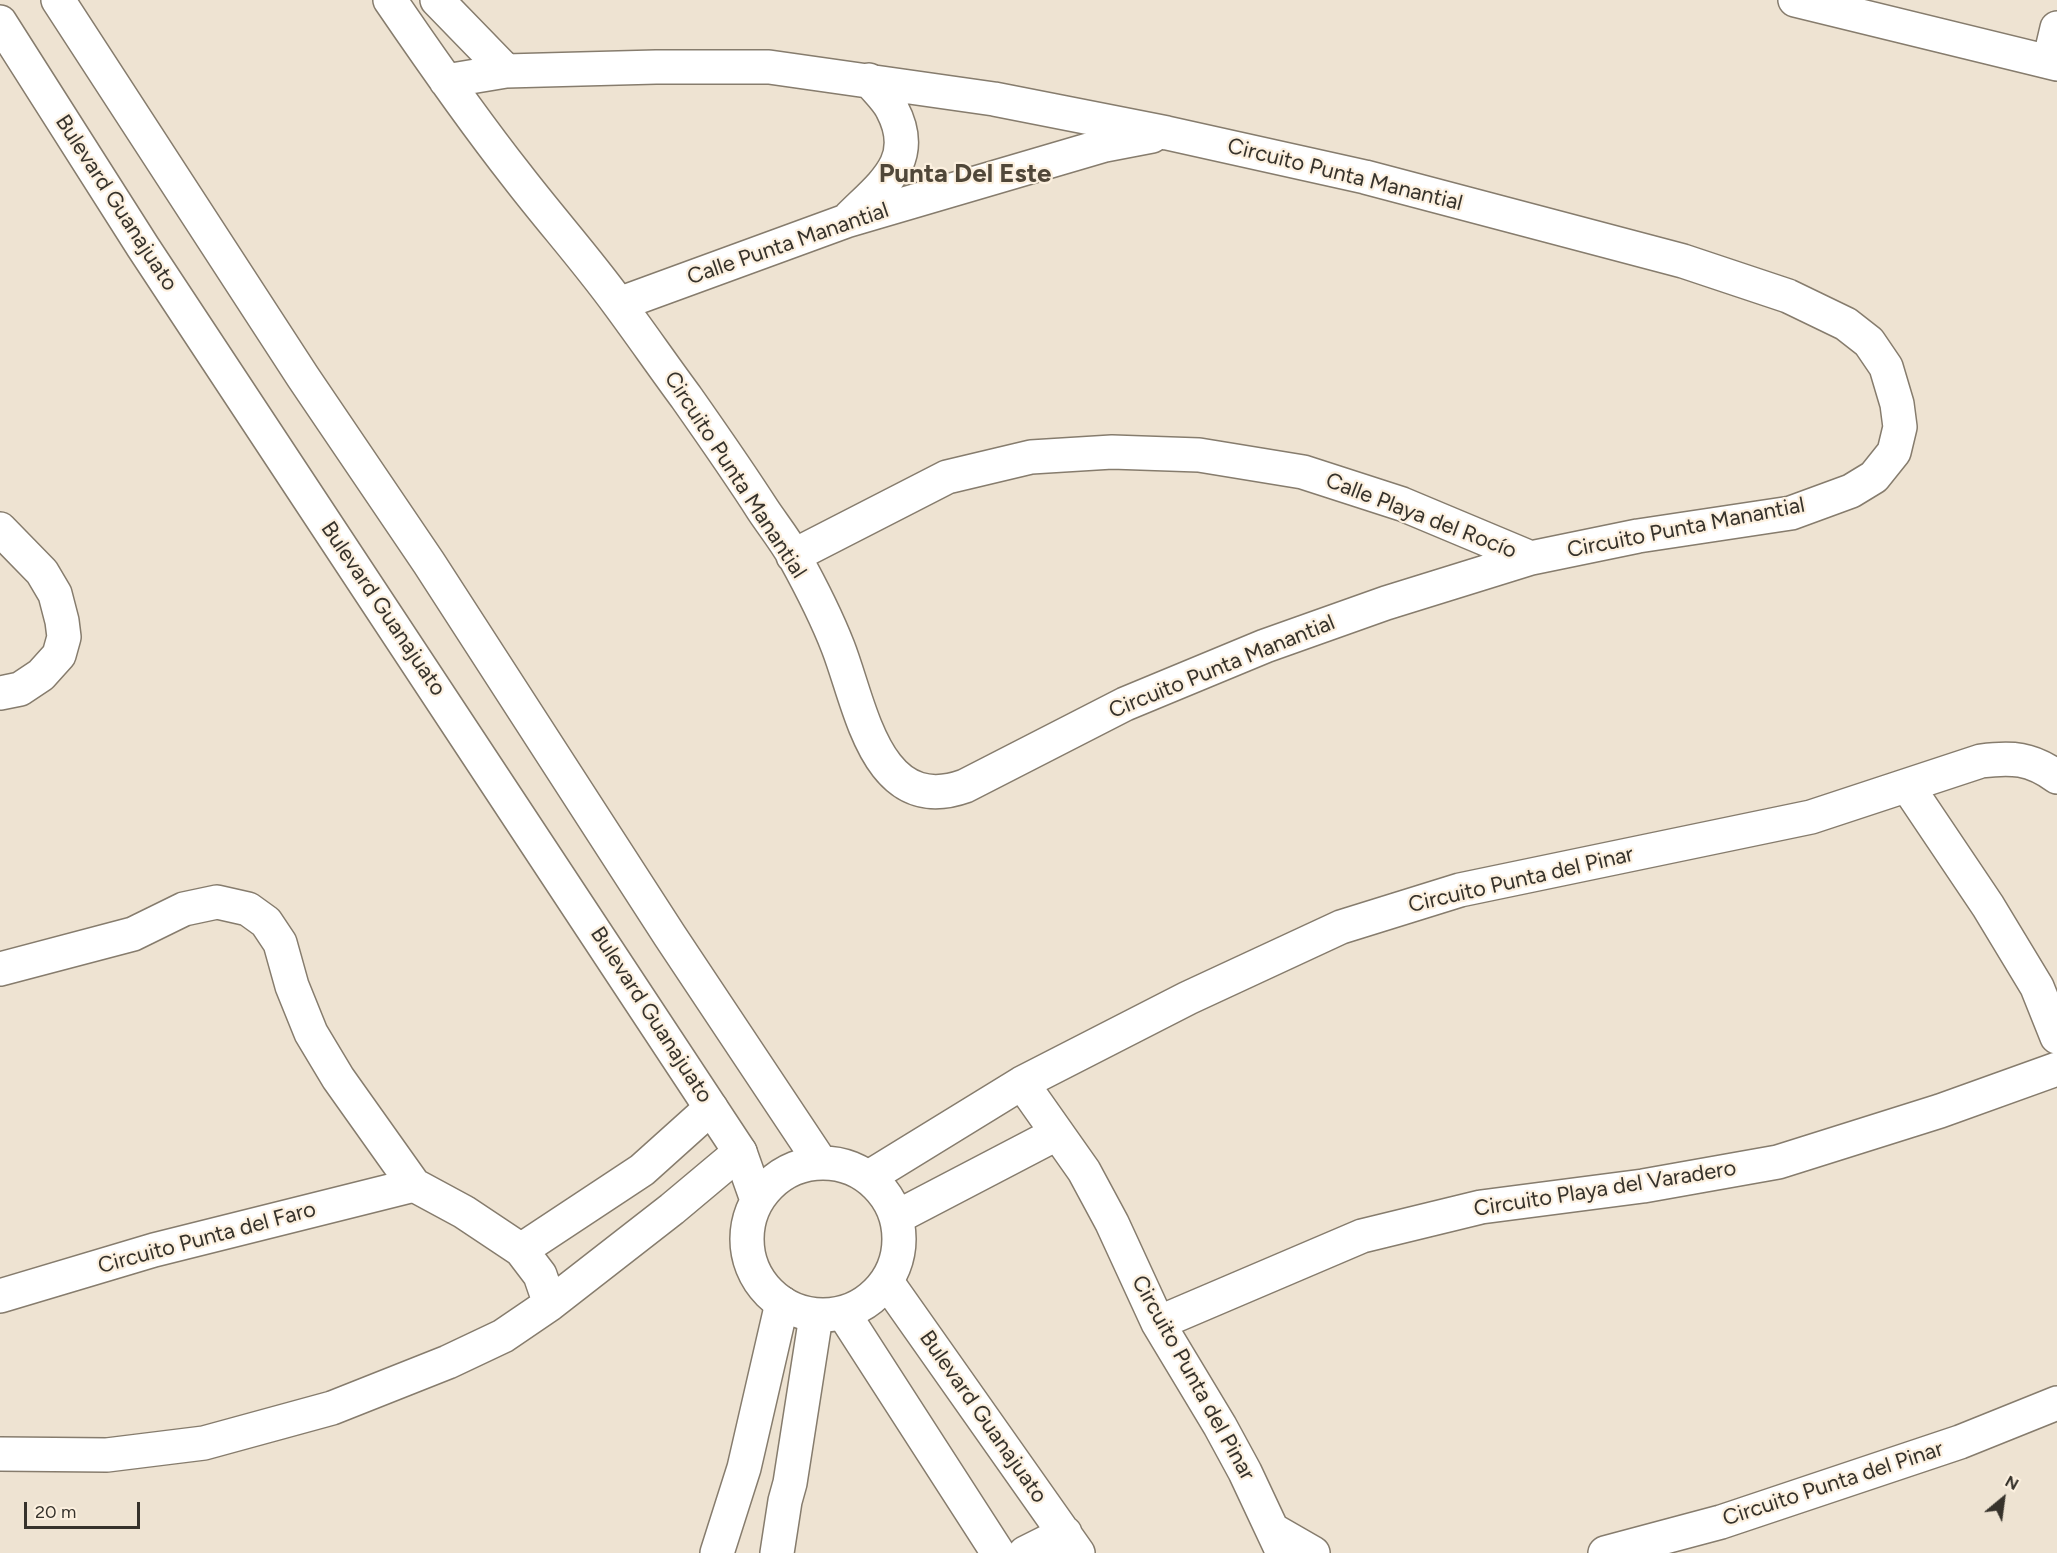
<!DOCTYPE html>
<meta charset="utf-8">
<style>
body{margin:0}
#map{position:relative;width:2057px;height:1553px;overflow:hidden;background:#eee3d2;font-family:Figtree,sans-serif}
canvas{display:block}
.north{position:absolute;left:1973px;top:1469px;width:60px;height:60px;-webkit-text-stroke:4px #fcf0df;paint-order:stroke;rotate:29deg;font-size:16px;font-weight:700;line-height:24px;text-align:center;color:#36322b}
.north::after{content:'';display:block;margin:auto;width:21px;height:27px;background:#36322b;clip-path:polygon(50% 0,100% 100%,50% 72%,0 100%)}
.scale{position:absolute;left:24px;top:1502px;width:116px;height:27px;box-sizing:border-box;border:3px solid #36322b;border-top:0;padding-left:8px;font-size:18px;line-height:21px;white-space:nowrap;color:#36322b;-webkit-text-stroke:4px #fcf0df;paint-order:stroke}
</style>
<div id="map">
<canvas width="2057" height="1553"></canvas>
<div class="north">N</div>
<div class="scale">20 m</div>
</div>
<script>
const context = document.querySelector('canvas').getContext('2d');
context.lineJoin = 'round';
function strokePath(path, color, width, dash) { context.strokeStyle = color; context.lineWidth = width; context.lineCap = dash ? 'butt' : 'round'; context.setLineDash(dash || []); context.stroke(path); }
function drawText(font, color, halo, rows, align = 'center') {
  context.font = font + ' Figtree,sans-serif'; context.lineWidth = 4.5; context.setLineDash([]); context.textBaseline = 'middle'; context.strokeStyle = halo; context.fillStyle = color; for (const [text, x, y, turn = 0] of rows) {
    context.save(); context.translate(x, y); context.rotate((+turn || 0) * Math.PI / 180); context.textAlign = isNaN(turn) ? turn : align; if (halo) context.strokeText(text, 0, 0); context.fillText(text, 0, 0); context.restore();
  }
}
const minor = new Path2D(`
 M390 0C431 60 472 119 517 176 550 219 586 259 618 303 641 334 663 366 686 397 712 434 738 471 763 510 773 525 785 540 794 556 810 585 826 616 838 647 861 706 876 818 965 786L1125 704 1265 646 1386 603 1531 558 1638 536 1791 513 1851 491 1874 477 1894 452 1900 427 1897 404 1886 367 1869 342 1846 324 1788 296 1683 261 1365 177 1167 133 994 99 769 67H656L506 71 446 81
 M437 0 506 71
 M850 217C883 184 919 160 892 109 887 99 876 89 869 80
 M619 304 846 221 1105 145 1152 136
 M0 529 42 572 55 594 62 621 64 637 59 655 41 675 20 689 0 693
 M793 556 947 477 1031 457 1112 452 1199 455 1303 472 1402 504 1531 558
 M1908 787 1988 906 2037 987 2057 1037
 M0 969 133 934 184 909 217 902 248 909 266 922 280 943 292 986 311 1033 338 1078 414 1185 464 1212 521 1250 540 1275 550 1304 503 1336 448 1362 332 1408 204 1443 107 1455 0 1454
 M1022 1083 1084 1171 1112 1223 1158 1323 1220 1426 1245 1472 1283 1553
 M869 1177 1022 1083 1188 998 1341 927 1460 890 1811 817 1981 761C2012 757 2031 758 2057 777
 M897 1217 1056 1134
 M521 1250 642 1170 711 1108
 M887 1282 1078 1553
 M0 1296 154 1250 414 1185
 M550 1304 672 1209 740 1152
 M844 1314 998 1553
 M1158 1323 1362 1236 1481 1207 1643 1186 1778 1162 1940 1111 2057 1069
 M1273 1530 1313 1553
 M717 1553 744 1468 782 1303
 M777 1553 785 1501 790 1483 816 1316
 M1025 1553 1065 1533
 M1605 1553 1721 1522 1960 1442 2057 1403`);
const tertiary = new Path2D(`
 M58 0 303 377 429 563 670 936 821 1163
 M1795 0 2057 64
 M0 22 143 247 711 1108 740 1152 757 1200
 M2049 62 2057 28
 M747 1239a76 76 0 1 1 152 0a76 76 0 1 1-152 0Z`);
strokePath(minor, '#867c6d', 36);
strokePath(tertiary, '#867c6d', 36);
strokePath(minor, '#fff', 33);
strokePath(tertiary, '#fff', 33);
drawText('22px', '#36322b', '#fcf0df', [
 ["Circuito Punta Manantial",1345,175,14],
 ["Bulevard Guanajuato",116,203,57],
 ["Calle Punta Manantial",788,244,-19],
 ["Circuito Punta Manantial",735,475,57],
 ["Calle Playa del Rocío",1421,516,21],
 ["Circuito Punta Manantial",1686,528,-11],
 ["Bulevard Guanajuato",383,609,56],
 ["Circuito Punta Manantial",1222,667,-22],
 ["Circuito Punta del Pinar",1521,880,-13],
 ["Bulevard Guanajuato",651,1015,57],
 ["Circuito Playa del Varadero",1605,1189,-9],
 ["Circuito Punta del Faro",207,1238,-15],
 ["Circuito Punta del Pinar",1193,1378,61],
 ["Bulevard Guanajuato",983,1417,55],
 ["Circuito Punta del Pinar",1833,1484,-18]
]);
drawText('bold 26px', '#504739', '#fcf0df', [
 ["Punta Del Este",965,174]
]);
</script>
